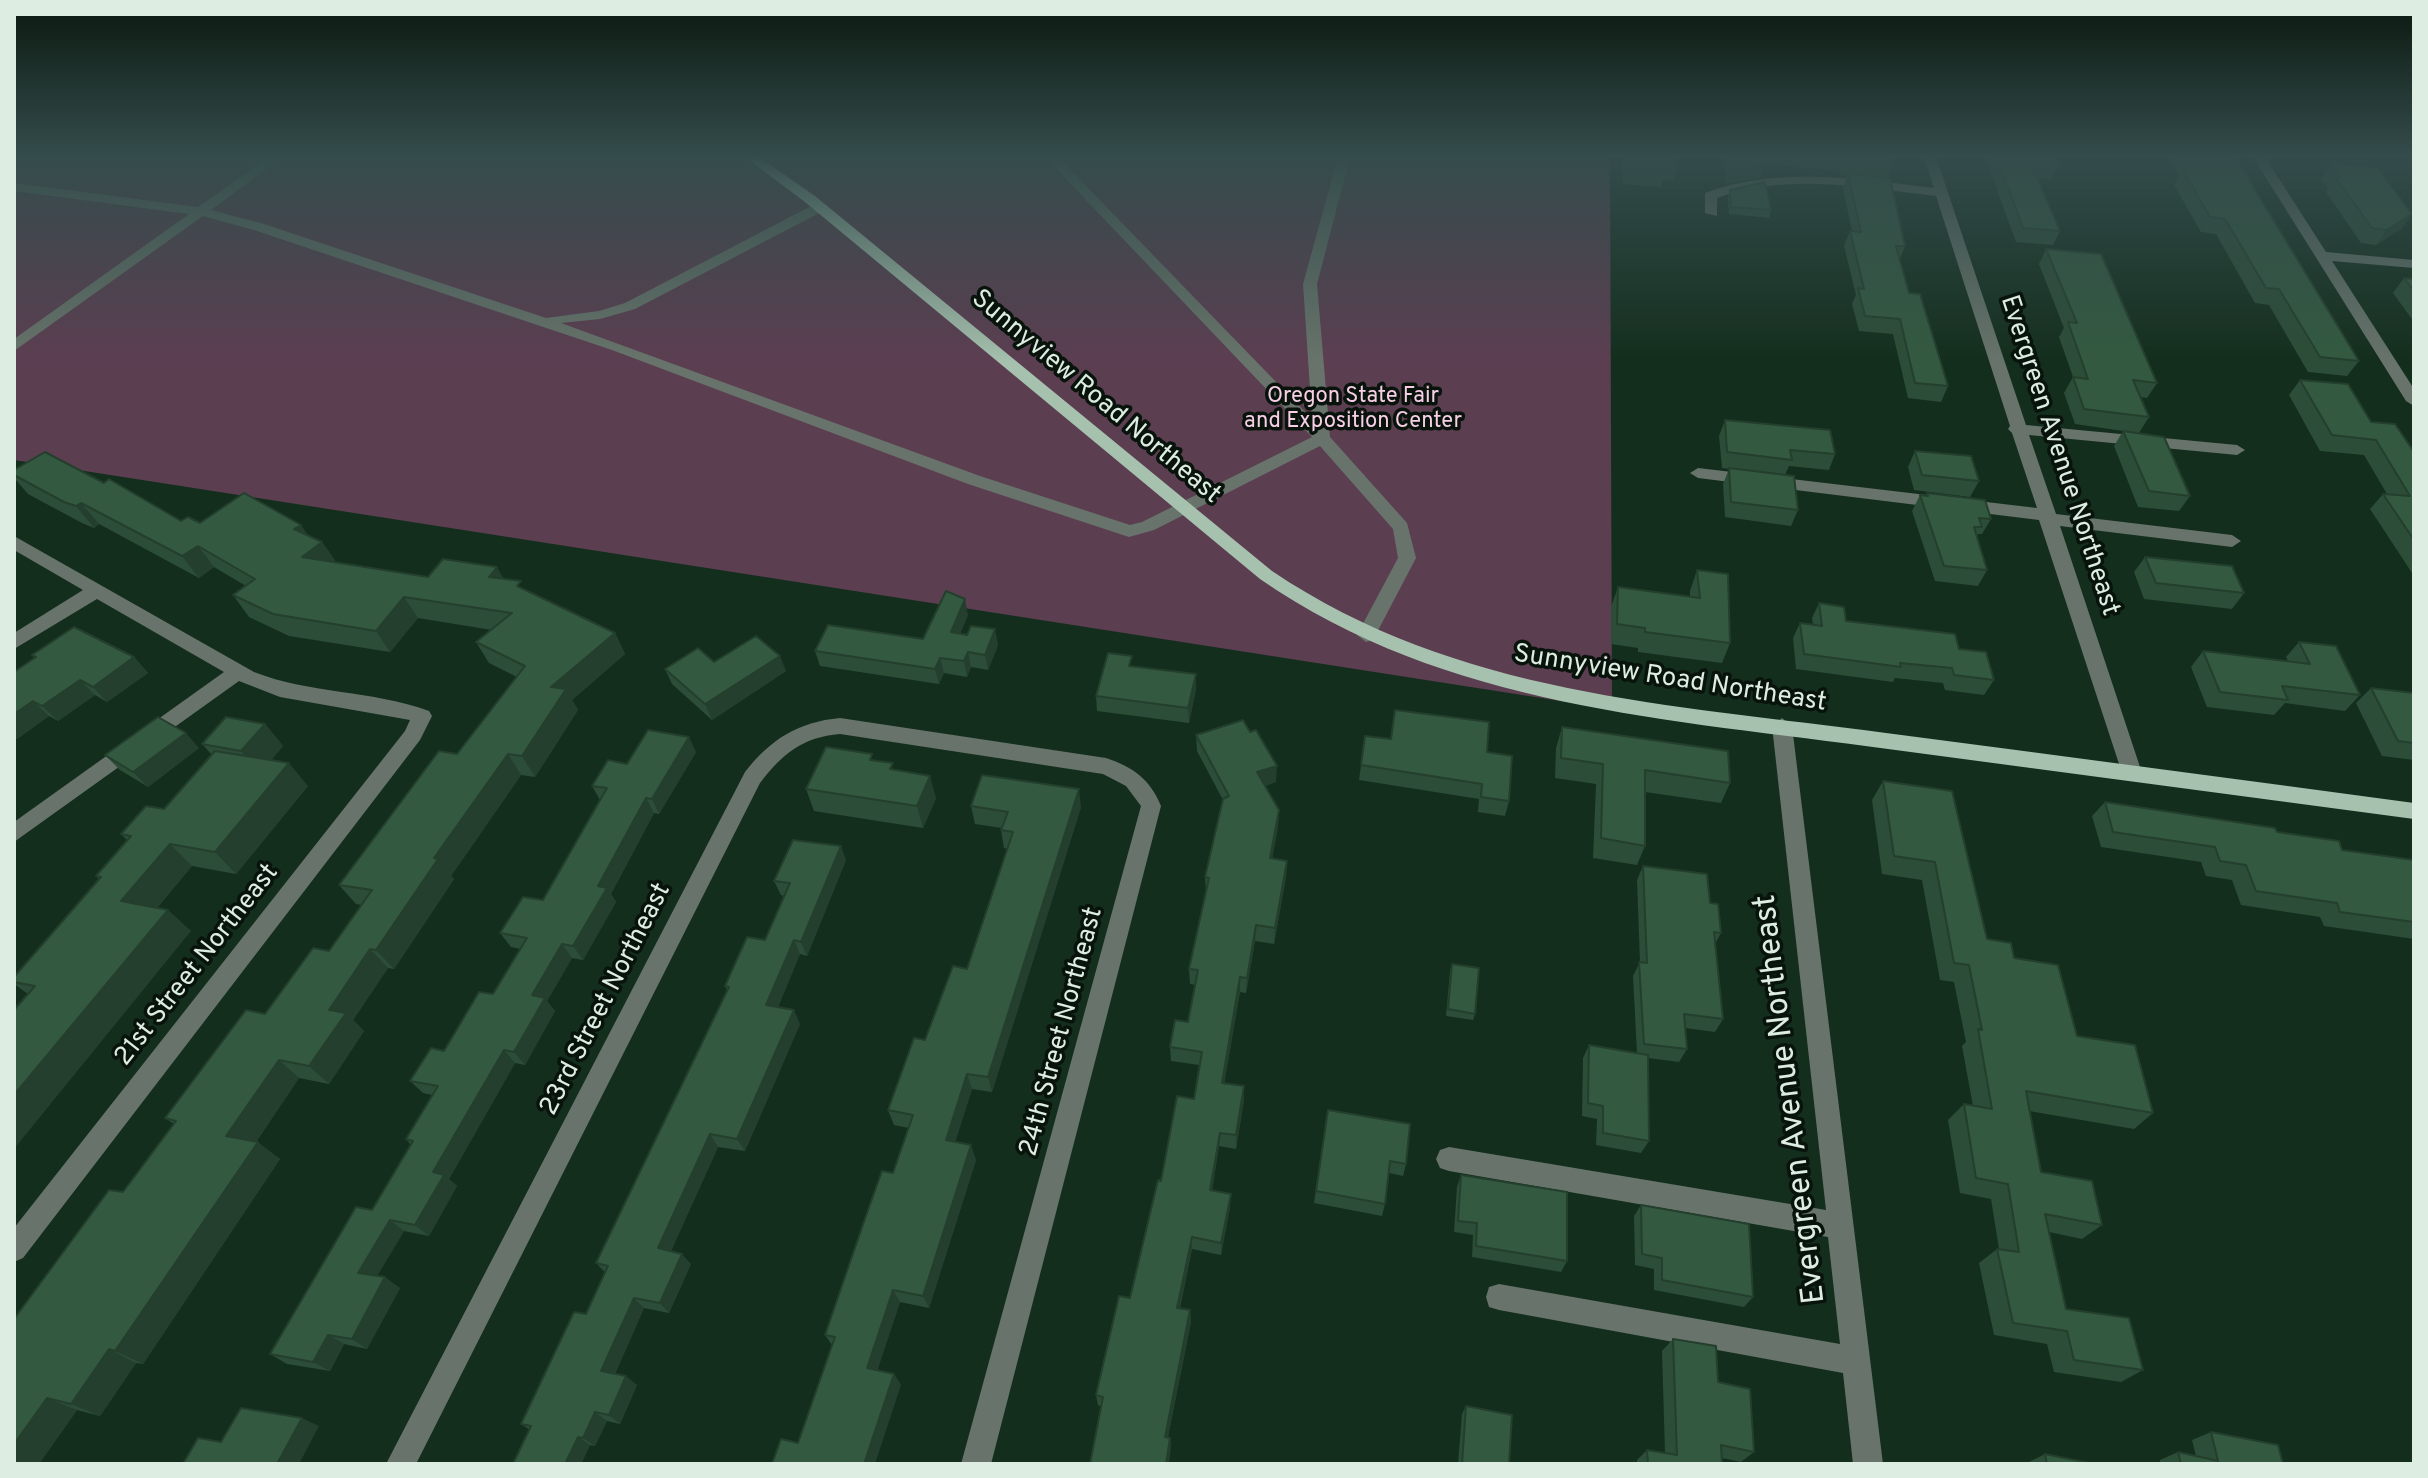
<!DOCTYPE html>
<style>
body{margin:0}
#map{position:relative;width:2428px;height:1478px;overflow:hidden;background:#142e1d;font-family:Overpass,sans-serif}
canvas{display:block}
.frame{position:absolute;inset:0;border:16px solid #ddede1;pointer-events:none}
</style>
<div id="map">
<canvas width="2428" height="1478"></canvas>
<div class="frame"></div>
</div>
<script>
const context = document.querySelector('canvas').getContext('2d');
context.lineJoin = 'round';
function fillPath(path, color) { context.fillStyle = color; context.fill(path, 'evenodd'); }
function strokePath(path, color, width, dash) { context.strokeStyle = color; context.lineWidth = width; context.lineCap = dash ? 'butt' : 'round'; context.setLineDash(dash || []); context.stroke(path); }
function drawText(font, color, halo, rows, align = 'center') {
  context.font = font + ' Overpass,sans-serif'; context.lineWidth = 7; context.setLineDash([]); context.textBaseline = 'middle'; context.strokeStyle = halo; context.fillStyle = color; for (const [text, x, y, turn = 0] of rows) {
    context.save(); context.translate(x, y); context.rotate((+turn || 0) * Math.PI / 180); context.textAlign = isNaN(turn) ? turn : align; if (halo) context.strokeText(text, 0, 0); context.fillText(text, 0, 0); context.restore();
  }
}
fillPath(new Path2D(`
 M14 157H1610L1612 709 14 460Z`), '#5c3e51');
fillPath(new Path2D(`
 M269 157H283L211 210 264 224 546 318 599 311 625 303 815 204H825V210L635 309 600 319 561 323 980 476 1130 525 1142 522 1312 437 1045 157H1058L1312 419 1303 284 1338 157H1350L1317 284 1330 437 1407 523 1416 558 1373 640 1366 642 1357 635 1398 558 1393 529 1320 446 1154 530 1129 537 968 484 612 350 254 230 203 216 14 351V339L189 214 14 191V183L198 207Z
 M1924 157H1936L2026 425 2237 445 2245 450 2237 455 2029 435 2056 514 2232 535 2241 541 2232 547 2060 526 2142 773 2139 779H2125L2122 773 2039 520 1698 478 1690 473 1698 468 2037 508 2012 433 2008 429 2010 426 1936 196C1865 188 1786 172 1717 198V216L1705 213V193C1779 166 1857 179 1934 188Z
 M2253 157H2265L2326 252 2414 260V268L2332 261 2414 389V406L2406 401Z
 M14 536 254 672C310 694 372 690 429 711L432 716 420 740 23 1258 14 1262V1228L405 731 410 720 280 697 239 681 14 842V822L224 672 97 599 14 649V633L83 590 14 550Z
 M840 718 1106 758C1133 767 1150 779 1161 806L991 1464H961L1141 806 1126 786 1103 774 840 734C803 737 782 754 760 783L416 1464H386L745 772C771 739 798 722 840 718Z
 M1782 718 1792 726 1883 1464H1853L1843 1373 1499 1310 1489 1307 1486 1297 1489 1287 1499 1284 1840 1344 1828 1237 1449 1171 1440 1168 1436 1159 1440 1150 1449 1147 1826 1210 1772 726Z`), '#68746b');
fillPath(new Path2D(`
 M745 157H759L815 196 1272 571C1458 696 1670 704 1886 733 2062 756 2238 779 2414 803V819C2239 796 2063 772 1888 749 1670 719 1446 708 1260 579L805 202Z`), '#a7c1af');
fillPath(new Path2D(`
 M1621 157H1677L1678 165 1674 180 1663 179 1661 187 1623 184Z
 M1724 157H1891L1893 165 1888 178 1905 246 1900 259 1909 293 1948 386 1941 402 1908 398 1893 334 1859 331 1852 304 1856 295 1844 246 1850 231H1852L1843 188 1847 176 1840 175 1839 171 1764 164 1760 177 1726 184Z
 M1985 157H2054L2058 166 2051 180 2037 178 2060 231 2053 245 2016 242Z
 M2169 157H2235L2359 361 2347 376 2308 372 2269 305 2255 303 2216 234 2201 232 2174 185 2179 176Z
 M2331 164 2412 214 2401 229 2376 245 2361 243 2326 192 2328 188 2321 179Z
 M1730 190 1771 210 1769 218 1729 214 1728 198Z
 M2046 249 2157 383 2147 398 2140 397 2149 417 2139 433 2190 496 2179 511 2138 507 2114 446 2123 431 2075 424 2064 393 2073 377 2059 337 2064 328 2039 264Z
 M2404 278 2414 279V322L2393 293Z
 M2300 380 2371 422 2414 452V576L2370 509 2383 494H2387L2364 455 2320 451 2289 395Z
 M1725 420 1835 454 1829 470 1789 466 1785 475 1798 510 1791 526 1725 517 1723 484 1729 469 1722 468 1719 436Z
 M1915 451 1979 481 1970 497 1914 490 1908 467Z
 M14 470 104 483 181 521 309 536 322 542 336 562 428 577 503 579 615 633 625 654 572 700 578 710 535 777 521 775 451 876 454 879 394 969 388 968 353 1020 364 1031 329 1084 299 1078 256 1142 280 1159 143 1364 136 1363 100 1416 77 1410 39 1464H14L123 1192 174 1124 165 1118 265 1014 329 951 362 905 356 904 339 885 457 754 517 677 489 663 476 642 492 630 418 618 390 652 289 636 249 617 233 595 246 586 214 567 199 578 99 524 94 528 82 523 28 494 14 478Z
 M1927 493 1991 519 1982 534H1978L1977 536 1987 570 1978 586 1935 581 1912 511 1920 495 1925 496Z
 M2145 557 2244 593 2232 609 2144 599 2134 572Z
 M1697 570 1730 643 1722 663 1638 652V648L1611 644V607L1618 587 1690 597V591Z
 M1819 603 1846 621 1959 649 1994 680 1984 695 1945 690 1943 683 1895 678 1893 682 1796 669 1793 638 1800 623 1813 625 1812 618Z
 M968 615 960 634 998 645 988 670 971 667 967 677 944 673 939 684 820 666 815 651 923 639Z
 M2299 642 2360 695 2345 711 2285 703 2274 715 2207 707 2191 667 2203 651 2288 661 2286 657Z
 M32 655 134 657 148 673 107 702 95 695 58 721 49 716 17 739 14 737V672L35 658Z
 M714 662 786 671 712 720 672 684 665 669Z
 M1133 666 1196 689 1189 723 1097 711 1096 696Z
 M2371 688 2414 693V760L2382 756 2356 703Z
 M265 724 283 746 271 760 308 786 236 874 192 866 157 908 191 931 28 994 14 984V977L99 879 96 876 127 840 121 834 164 809 212 755 202 744Z
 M1562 727 1730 783 1721 803 1645 792V846L1637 865 1593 858 1596 784 1555 778 1556 748Z
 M1196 735 1276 782 1265 786 1279 810 1278 827 1272 859 1287 861 1286 877 1274 944 1255 941 1246 993 1240 992 1224 1084 1244 1100 1236 1149 1219 1146 1212 1191 1230 1207 1221 1255 1192 1249 1180 1308 1190 1310 1191 1322 1168 1437 1170 1438 1171 1447 1098 1405 1096 1395 1130 1298 1161 1181 1194 1099 1199 1065 1171 1061 1170 1047 1188 1022 1196 985 1190 984 1189 969 1206 893 1205 877 1223 800 1197 751Z
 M1365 736 1487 752 1509 801 1505 816 1478 812 1479 799 1359 780Z
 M199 748 148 787 120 770 105 755Z
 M696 752 659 814 654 813 611 894 616 902 583 960 572 958 547 1001 555 1011 525 1065 515 1063 449 1179 457 1186 429 1236 404 1231 377 1276 400 1288 367 1349 344 1344 330 1371 287 1364 270 1354 372 1210 411 1145 406 1139 432 1095 423 1093 410 1081 444 1051 493 994 521 949 511 947 500 933 543 900 600 800 592 786 627 764Z
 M874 760 895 770 936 798 923 828 814 811 806 789Z
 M1883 781 1987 939 2014 958 2077 1036 2153 1113 2134 1129 2029 1111 2041 1172 2102 1225 2082 1239 2049 1232 2066 1309 2143 1370 2121 1382 2054 1372 2047 1344 1994 1335 1979 1263 1997 1249H1999L1991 1199 1960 1193 1948 1120 1964 1104 1973 1106 1962 1046 1966 1042 1954 982 1940 980 1922 880 1882 874 1872 800Z
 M2105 802 2277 832 2342 850 2413 860 2414 859V939L2324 926 2320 917 2241 905 2232 880 2206 876 2201 862 2101 847 2092 816Z
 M971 806 1081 807 992 1092 972 1089 955 1142 976 1160 929 1308 900 1302 877 1371 894 1374 901 1385 798 1443 832 1345 825 1335 893 1173 909 1128 894 1125 888 1110 925 1040 967 969 1008 849 1004 848 1001 830 1002 828 975 824Z
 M846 860 807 956 800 954 778 1007 800 1024 745 1151 718 1147 671 1251 691 1264 669 1313 644 1308 615 1374 637 1385 620 1424 607 1421 595 1446 590 1445 581 1464H513L530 1430 521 1424 586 1314 605 1272 596 1263 727 990 725 986 765 940 784 896 781 895 774 881Z
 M1643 866 1710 903 1721 933 1715 944 1723 1019 1715 1032 1685 1028 1687 1049 1679 1062 1648 1058 1649 1141 1641 1153 1596 1145 1597 1119 1582 1116 1583 1058 1589 1045 1637 1053 1633 976 1640 962 1637 880Z
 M1452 964 1475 1014 1473 1020 1446 1016 1450 971Z
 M1328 1110 1406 1164 1403 1176 1389 1173 1385 1204 1382 1216 1314 1203Z
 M1461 1175 1567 1261 1561 1272 1472 1257 1473 1235 1454 1232 1457 1187Z
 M1641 1205 1753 1297 1744 1307 1654 1290V1269L1635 1265 1634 1216Z
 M1673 1339 1718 1382 1754 1452 1741 1462 1722 1458V1464H1637V1460L1647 1450 1665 1453 1662 1351Z
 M1466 1406 1509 1464H1458L1462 1414Z
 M2211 1432 2283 1464H2160V1460L2178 1452 2196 1456 2192 1440Z
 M2045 1454 2094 1464H2029V1462Z`), '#2c4d37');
fillPath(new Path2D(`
 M1765 163 1760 177 1726 184 1730 170Z
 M2412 214 2401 229 2376 245 2386 230Z
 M81 503 99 524 94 528 76 506Z
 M301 525 316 546 294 529Z
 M322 542 337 564 302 557Z
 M198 546 214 567 199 578 182 556Z
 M497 567 509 588 489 577Z
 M404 597 418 618 390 652 376 631Z
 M965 599 968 615 954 648 951 632Z
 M995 629 998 645 988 670 985 655Z
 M615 633 625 654 572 700 578 710 535 777 522 756 551 687Z
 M968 652 971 667 967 677 964 661Z
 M780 656 786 671 712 720 705 704Z
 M134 657 148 673 107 702 93 687Z
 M940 658 944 673 939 684 935 669Z
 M1196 674V689L1189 723 1188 708Z
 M80 680 95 695 58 721 42 706Z
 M33 701 49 716 17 739 14 736V714Z
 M265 724 283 746 261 773 241 751Z
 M186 733 199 748 148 787 133 772Z
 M689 737 696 752 659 814 652 799Z
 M508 754 521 775 451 876 454 879 394 969 376 950 434 858Z
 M289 763 308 786 236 874 215 852Z
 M1277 766 1276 782 1257 789V772Z
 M930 776 936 798 923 828 917 806Z
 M1079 789 1081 807 992 1092 988 1077Z
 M646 798 654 813 611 894 616 902 583 960 573 946 598 886Z
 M1279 810 1278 827 1269 874 1270 858Z
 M170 844 192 866 145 922 121 901Z
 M841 846 846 860 807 956 801 942Z
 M1287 861 1286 877 1274 944 1275 928Z
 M168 910 191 931 14 1149V1095Z
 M1256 925 1255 941 1246 993 1247 978Z
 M794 940 800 954 773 1019 766 1005Z
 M562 944 572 958 547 1001 555 1011 525 1065 514 1052 532 995Z
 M370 949 388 968 353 1020 364 1031 329 1084 309 1066 329 1010Z
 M1240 977V992L1222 1097V1083Z
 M794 1010 800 1024 745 1151 737 1139Z
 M504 1050 515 1063 449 1179 457 1186 429 1236 415 1225 433 1172Z
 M279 1060 299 1078 248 1153 226 1136Z
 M967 1074 972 1089 951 1155 946 1140Z
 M1244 1086V1100L1236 1149V1135Z
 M1220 1133 1219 1146 1210 1203V1190Z
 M710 1134 718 1147 667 1259 658 1248Z
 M258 1142 280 1159 143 1364 115 1351Z
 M971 1145 976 1160 929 1308 923 1296Z
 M1231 1194 1230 1207 1221 1255V1243Z
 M390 1220 404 1231 373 1283 358 1273Z
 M1192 1237V1249L1177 1319V1308Z
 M682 1254 691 1264 669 1313 660 1303Z
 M385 1277 400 1288 367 1349 352 1339Z
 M893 1290 900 1302 874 1379 867 1368Z
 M634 1298 644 1308 612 1380 601 1371Z
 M1190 1310 1191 1322 1166 1446 1165 1437Z
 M328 1335 344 1344 330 1371 313 1362Z
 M109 1349 136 1363 100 1416 71 1404Z
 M894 1374 901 1385 875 1464H864Z
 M626 1376 637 1385 620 1424 609 1415Z
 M47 1398 77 1410 39 1464H14V1444Z
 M595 1412 607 1421 595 1446 583 1438Z
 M302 1418 319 1426 299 1464H277Z
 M578 1437 590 1445 581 1464H565Z
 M1170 1438 1171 1447 1169 1464H1166Z`), '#243f2d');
const building = new Path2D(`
 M1626 157H1677L1678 165 1664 164 1665 172 1626 169Z
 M1729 157H1763L1765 163 1730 170Z
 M1834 157H1891L1893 165 1845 162 1844 158Z
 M1997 157H2054L2058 166 2039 164 2041 169 2033 168 2060 231 2023 228Z
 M2185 157H2235L2359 361 2320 357 2279 289 2266 288 2225 219 2210 217 2183 170 2192 171Z
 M2331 164 2377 168 2412 214 2386 230 2372 228 2335 177H2340Z
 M1848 174 1890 178 1905 246H1896L1909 293 1920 294 1948 386 1915 383 1900 319 1865 316 1858 288 1864 289 1850 231 1861 232Z
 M1765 182 1771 210 1731 207 1730 190Z
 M2046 249 2101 254 2157 383 2133 380 2149 417 2084 409 2073 377 2088 379 2068 322 2077 323Z
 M2404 278 2414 279V291Z
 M2300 380 2348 384 2371 422 2395 424 2414 452V540L2383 494 2410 496 2376 440 2332 435Z
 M1725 420 1830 430 1835 454 1790 450 1792 460 1727 452Z
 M2123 431 2164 437 2190 496 2149 491Z
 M1915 451 1971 456 1979 481 1922 475Z
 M45 452 104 483 109 479 181 521 188 517 200 523 244 493 301 525 294 529 322 542 302 557 428 577 443 559 497 567 489 577 521 581 517 586 615 633 551 687 566 689 522 756 508 754 434 858 438 859 376 950 370 949 329 1010 346 1013 309 1066 279 1060 226 1136 258 1142 115 1351 109 1349 71 1404 47 1398 14 1444V1319L109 1190 123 1192 176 1121 165 1118 246 1010 265 1014 313 948 329 951 372 890 339 885 439 751 457 754 525 666 476 642 512 613 404 597 376 631 273 614 233 595 255 579 198 546 182 556 81 503 76 506 64 502 14 475V470Z
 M1729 468 1794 476 1798 510 1731 502Z
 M1927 493 1985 500 1991 519 1979 518 1982 527H1974L1987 570 1944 566 1920 495 1928 496Z
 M2145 557 2232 566 2244 593 2156 583Z
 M1697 570 1728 574 1730 643 1645 632V628L1617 624 1618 587 1700 598Z
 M946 591 965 599 951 632 967 635 971 626 995 629 985 655 968 652 964 661 940 658 935 669 815 651 828 625 923 639Z
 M1819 603 1844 607 1846 621 1955 634 1959 649 1986 652 1994 680 1954 675 1952 668 1900 663 1901 667 1804 654 1800 623 1822 626Z
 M74 627 134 657 93 687 80 680 42 706 33 701 14 714V672L36 657 32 655Z
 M756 636 780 656 705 704 665 669 698 648 714 662Z
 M2299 642 2336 646 2360 695 2282 686 2288 700 2220 692 2203 651 2310 664Z
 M1108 653 1132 656 1129 666 1196 674 1188 708 1096 696Z
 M2371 688 2414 693V743L2398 741Z
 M1395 710 1489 722 1487 752 1512 756 1509 801 1481 797 1482 784 1361 765 1365 736 1391 739Z
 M158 717 186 733 133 772 105 755Z
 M226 717 265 724 241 751 202 744Z
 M1243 720 1250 732 1256 730 1277 766 1257 772 1279 810 1270 858 1287 861 1275 928 1256 925 1247 978 1240 977 1222 1083 1244 1086 1236 1135 1220 1133 1210 1190 1231 1194 1221 1243 1192 1237 1177 1308 1190 1310 1165 1437 1170 1438 1166 1464H1090L1103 1397 1096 1395 1119 1296 1130 1298 1158 1180 1161 1181 1177 1096 1194 1099 1202 1052 1170 1047 1175 1020 1188 1022 1198 970 1189 969 1209 878 1205 877 1223 799 1229 796 1196 735Z
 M1562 727 1728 751 1730 783 1645 770V846L1601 838 1603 764 1561 758Z
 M648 730 689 737 652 799 646 798 598 886 607 888 573 946 562 944 532 995 545 998 514 1052 504 1050 433 1172 444 1175 415 1225 390 1220 358 1273 385 1277 352 1339 328 1335 313 1362 270 1354 356 1207 372 1210 413 1141 406 1139 438 1086 410 1081 431 1048 444 1051 479 992 493 994 527 938 500 933 523 897 543 900 607 788 592 786 608 760 627 764Z
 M826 747 872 754 870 760 893 763 890 769 930 776 917 806 806 789Z
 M215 751 289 763 215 852 170 844 121 901 168 910 14 1095V1010L35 986 14 982V977L101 877 96 876 131 836 121 834 146 806 164 809Z
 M982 775 1079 789 988 1077 967 1074 946 1140 971 1145 923 1296 893 1290 867 1368 894 1374 864 1464H772L781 1439 798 1443 835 1337 825 1335 867 1213 882 1171 893 1173 913 1115 888 1110 914 1038 925 1040 953 966 967 969 1013 832 1001 830 1008 812 971 806Z
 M1883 781 1952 791 1987 939 2011 943 2014 958 2058 965 2077 1036 2135 1045 2153 1113 2026 1091 2041 1172 2092 1181 2102 1225 2045 1214 2066 1309 2129 1318 2143 1370 2074 1360 2067 1331 2013 1323 1997 1249 2019 1252 2008 1184 1976 1178 1964 1104 1992 1109 1978 1029 1982 1030 1969 965 1954 963 1935 862 1894 856Z
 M2105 802 2275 828 2277 832 2339 841 2342 850 2414 860V922L2340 912 2337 903 2256 891 2246 865 2220 861 2215 847 2113 832Z
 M793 840 841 846 801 942 794 940 766 1005 794 1010 737 1139 710 1134 658 1248 682 1254 660 1303 634 1298 601 1371 626 1376 609 1415 595 1412 583 1438 578 1437 565 1464H513L531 1426 521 1424 574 1312 586 1314 608 1266 596 1263 729 987 725 986 747 937 765 940 790 883 774 881Z
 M1643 866 1707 874 1710 903 1718 904 1721 933 1714 932 1723 1019 1684 1014 1687 1049 1644 1044 1639 962 1647 963Z
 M1452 964 1479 968 1475 1014 1448 1009Z
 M1589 1045 1648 1055 1649 1141 1603 1133V1106L1588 1103Z
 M1328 1110 1410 1124 1406 1164 1390 1161 1385 1204 1316 1191Z
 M1461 1175 1567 1192V1261L1476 1246 1477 1223 1458 1221Z
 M1641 1205 1749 1224 1753 1297 1662 1280V1258L1642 1254Z
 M1673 1339 1716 1346 1718 1382 1750 1389 1754 1452 1721 1445 1722 1464H1648L1647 1450 1677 1455Z
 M1466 1406 1512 1415 1509 1464H1462Z
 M241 1408 302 1418 277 1464H183L198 1438 221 1442Z
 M2211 1432 2278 1445 2283 1464H2181L2178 1452 2218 1461Z
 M2045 1454 2094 1464H2047Z`);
fillPath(building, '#335a40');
strokePath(building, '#243f2d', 2);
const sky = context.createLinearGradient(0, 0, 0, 364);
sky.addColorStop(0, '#0b1910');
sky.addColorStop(0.43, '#344c4c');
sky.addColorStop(1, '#344c4c00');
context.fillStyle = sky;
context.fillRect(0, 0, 2428, 364);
drawText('22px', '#f7cee6', '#08130c', [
 ["Oregon State Fair",1353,398],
 ["and Exposition Center",1353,423]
]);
drawText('26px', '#ddede1', '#08130c', [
 ["Sunnyview Road Northeast",1095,398,40],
 ["Evergreen Avenue Northeast",2058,456,72],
 ["Sunnyview Road Northeast",1670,680,9],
 ["21st Street Northeast",198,966,-52],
 ["23rd Street Northeast",607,1000,-63],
 ["24th Street Northeast",1063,1032,-75]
]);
drawText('32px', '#ddede1', '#08130c', [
 ["Evergreen Avenue Northeast",1792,1099,-97]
]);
</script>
